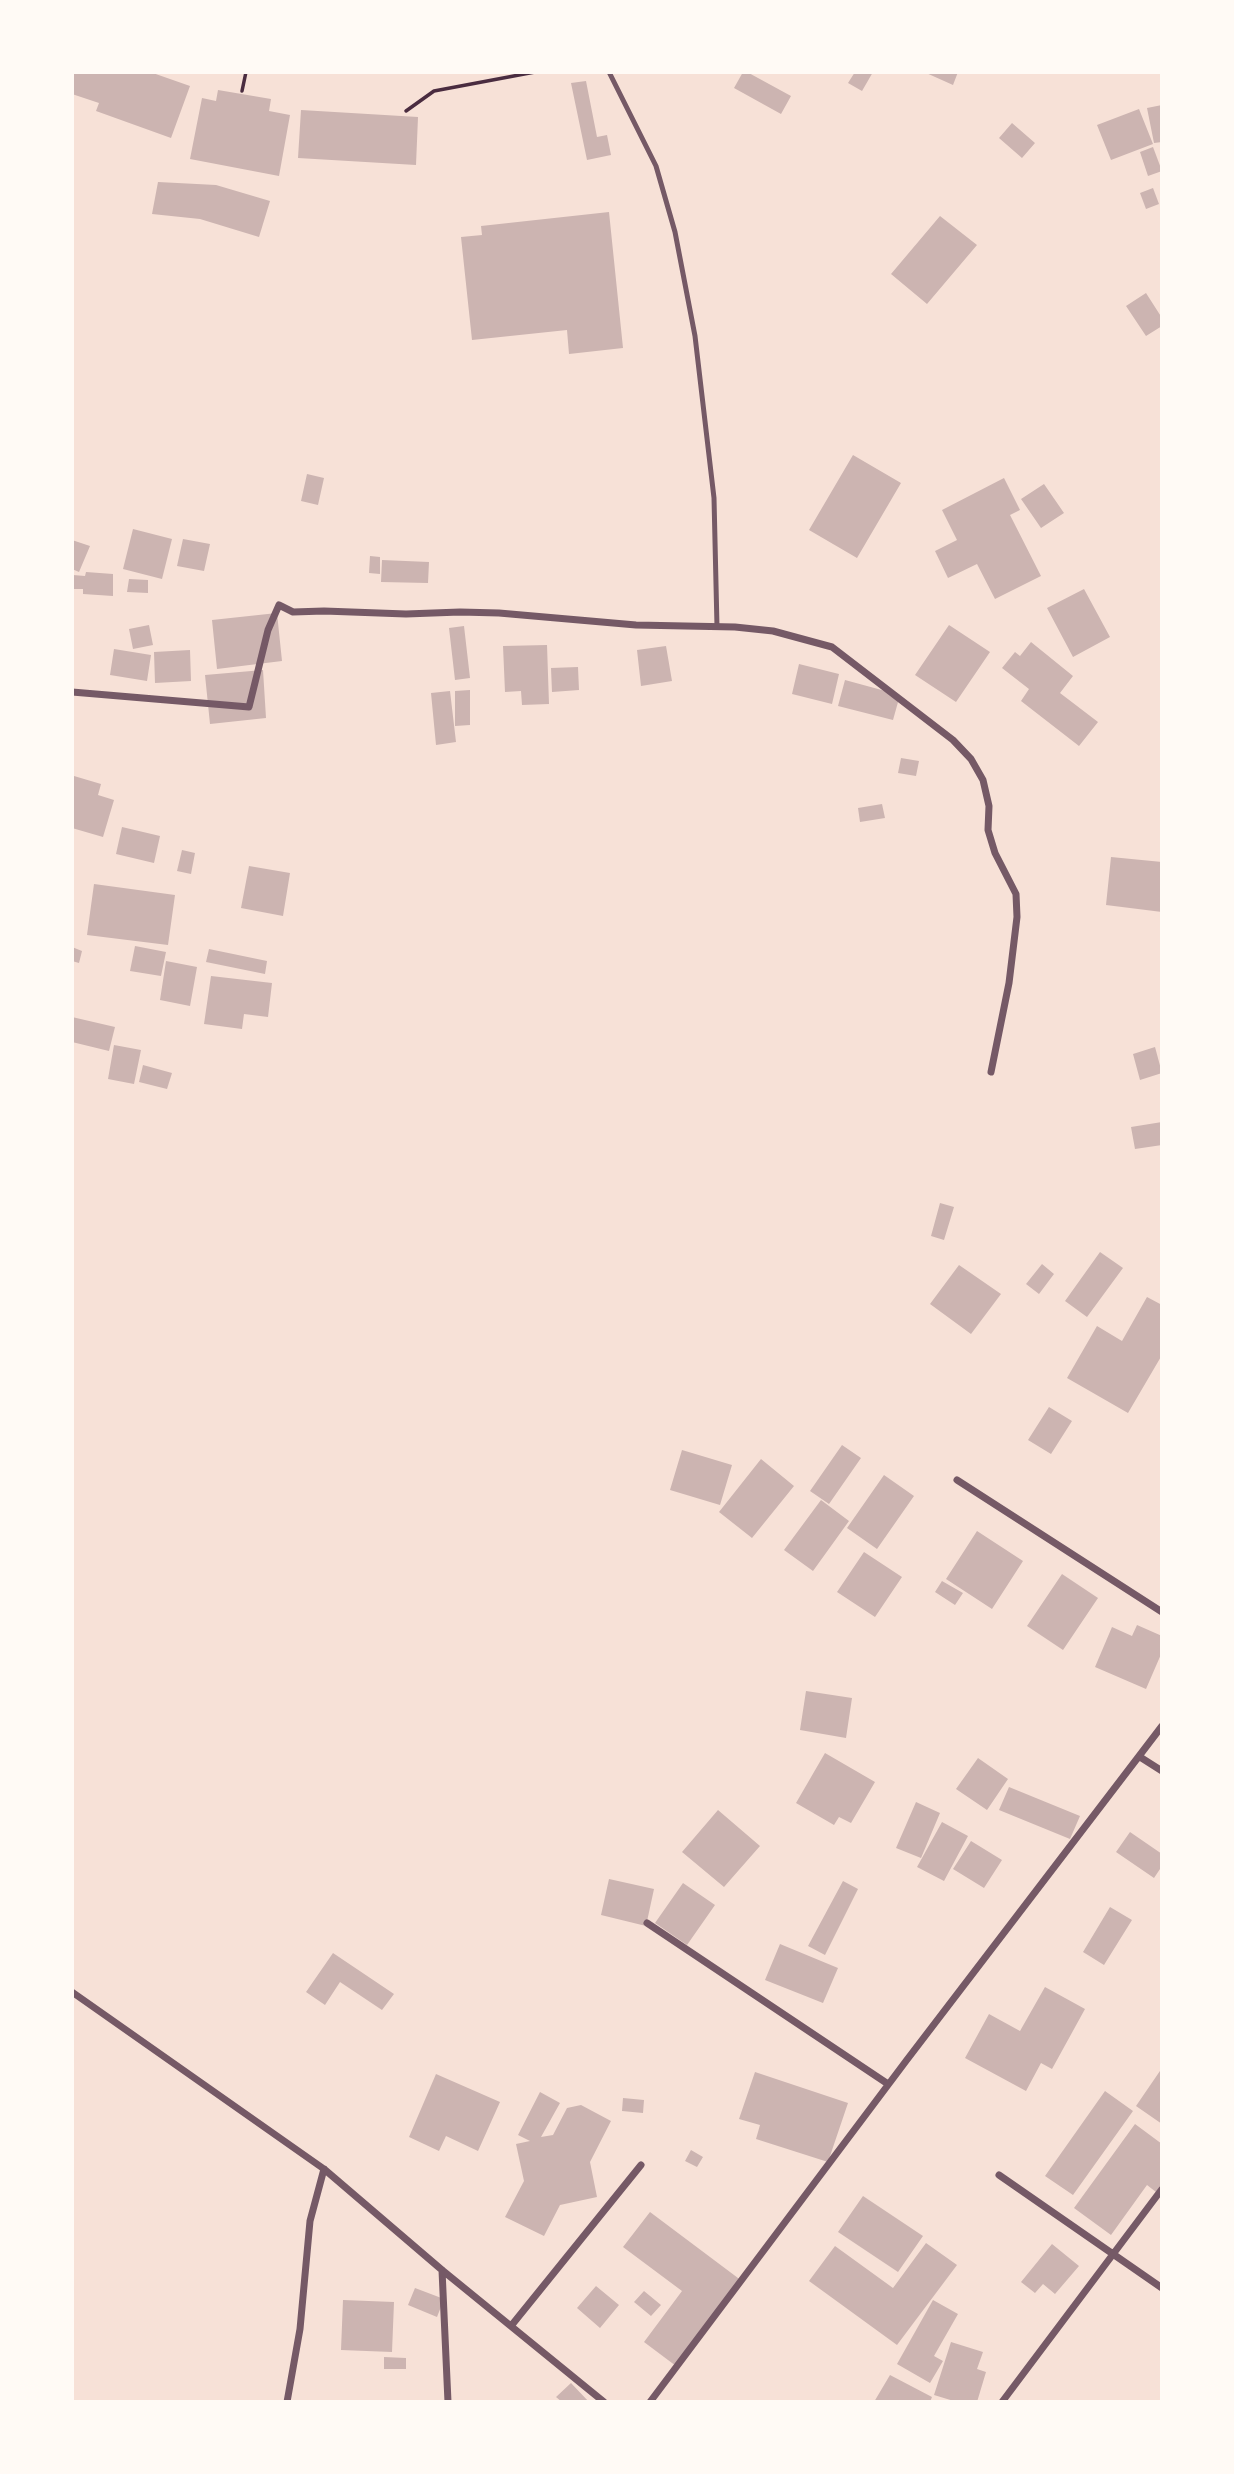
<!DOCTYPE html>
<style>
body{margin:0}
#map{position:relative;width:1234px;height:2474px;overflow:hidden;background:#f7e1d7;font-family:Commissioner,sans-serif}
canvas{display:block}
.frame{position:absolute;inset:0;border:74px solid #fffaf5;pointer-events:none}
</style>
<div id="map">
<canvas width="1234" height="2474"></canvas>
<div class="frame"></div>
</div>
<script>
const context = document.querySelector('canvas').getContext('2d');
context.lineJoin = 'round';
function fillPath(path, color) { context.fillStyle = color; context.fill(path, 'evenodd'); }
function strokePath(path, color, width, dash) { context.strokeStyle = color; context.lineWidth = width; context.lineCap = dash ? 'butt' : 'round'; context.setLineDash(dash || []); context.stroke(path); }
fillPath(new Path2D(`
 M72 72H150L190 86 171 138 96 111 99 103 72 94Z
 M743 72H747L791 96 781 114 734 88Z
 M855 72H873L862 91 848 83Z
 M924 72H958L953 85Z
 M586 81 597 137 607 135 611 155 587 160 571 83Z
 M218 90 271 99 269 111 290 115 279 176 190 159 202 98 216 101Z
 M1162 105V142L1154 143 1147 108Z
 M1139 109 1153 144 1111 160 1097 125Z
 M301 110 418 117 416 165 298 158Z
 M1012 123 1035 143 1022 158 999 138Z
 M1153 147 1162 171 1148 176 1140 152Z
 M158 182 216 185 270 201 259 237 200 219 152 214Z
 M1153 188 1159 204 1146 209 1140 193Z
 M609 212 623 348 569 354 567 330 472 340 461 237 482 235 481 226Z
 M940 216 977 245 927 304 891 274Z
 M1146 293 1162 318V326L1146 336 1126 306Z
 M853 455 901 483 857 558 809 530Z
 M307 474 324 478 318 505 301 501Z
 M1004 478 1020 510 1010 515 1041 576 995 599 977 564 948 578 935 551 957 540 942 510Z
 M1044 484 1064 513 1041 528 1021 499Z
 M133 529 172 539 162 579 123 569Z
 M183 539 210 544 204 571 177 566Z
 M72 540 90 546 79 572 72 569Z
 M370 556 380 557V574L369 573Z
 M382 560 429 562 428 583 381 582Z
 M86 572 113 574V596L83 594V589H72L73 575 85 576Z
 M129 579 148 580V593L127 592Z
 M1084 589 1110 637 1073 657 1047 608Z
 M277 613 282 661 217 669 212 620Z
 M149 625 153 645 133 649 129 629Z
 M949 625 990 652 956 702 915 675Z
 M464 626 470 678 455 680 449 628Z
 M1031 642 1073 676 1060 693 1098 722 1079 746 1021 701 1029 689 1002 668 1015 652 1020 656Z
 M547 645 549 704 522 705 521 691 505 692 503 646Z
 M666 646 672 681 641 686 637 650Z
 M114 649 151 655 147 681 110 675Z
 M190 650 191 681 155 683 154 652Z
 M799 664 839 674 832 704 792 694Z
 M578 667 579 690 552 692 551 668Z
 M263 670 266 718 210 724 205 675Z
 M845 680 900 695 893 720 838 706Z
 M470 690V725L455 726V691Z
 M450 691 456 742 436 745 431 693Z
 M901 758 919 761 916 776 898 773Z
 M74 776 101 784 98 795 114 800 103 837 72 828V783Z
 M882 804 885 818 860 822 858 808Z
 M122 827 160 836 154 863 116 854Z
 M182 850 195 853 191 874 177 871Z
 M1111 857 1162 862V912L1106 905Z
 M249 866 290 873 283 916 241 908Z
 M94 884 175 895 168 945 87 935Z
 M135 946 166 952 161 976 130 971Z
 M72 947 82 951 79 963 72 961Z
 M209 949 267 961 265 974 206 962Z
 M166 961 197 967 190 1006 160 1000Z
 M211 976 272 983 268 1017 244 1014 242 1029 204 1024Z
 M72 1017 115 1027 109 1051 72 1042Z
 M114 1045 141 1050 134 1084 108 1079Z
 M1155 1047 1162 1073 1140 1080 1133 1054Z
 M143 1065 172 1073 167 1089 139 1082Z
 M1162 1122V1145L1135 1149 1131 1127Z
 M940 1203 954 1207 944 1240 931 1236Z
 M1100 1252 1123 1268 1087 1317 1065 1301Z
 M1042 1264 1054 1274 1039 1294 1026 1284Z
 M959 1265 1001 1294 971 1334 930 1304Z
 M1147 1297 1162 1305V1355L1128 1413 1067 1378 1097 1326 1122 1341Z
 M1049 1407 1072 1421 1051 1454 1028 1440Z
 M842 1445 861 1458 829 1504 810 1491Z
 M682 1450 732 1465 720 1505 670 1490Z
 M761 1459 794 1486 752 1538 719 1512Z
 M884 1475 914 1496 877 1549 847 1528Z
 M821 1500 849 1521 813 1571 784 1550Z
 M977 1531 1023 1561 992 1609 946 1579Z
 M864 1552 902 1577 875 1617 837 1592Z
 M1062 1574 1098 1598 1063 1650 1027 1626Z
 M942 1581 963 1593 955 1605 935 1592Z
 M1137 1625 1162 1636V1652L1146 1689 1095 1667 1112 1627 1132 1636Z
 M806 1691 852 1698 846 1738 800 1730Z
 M825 1753 875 1782 851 1823 839 1817 834 1825 796 1803Z
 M978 1758 1008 1779 987 1810 956 1789Z
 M1009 1787 1080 1816 1070 1839 999 1810Z
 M916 1802 940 1813 921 1858 896 1848Z
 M718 1810 760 1846 724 1887 682 1852Z
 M942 1822 968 1836 944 1881 917 1867Z
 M1130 1832 1162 1854V1866L1154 1878 1116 1852Z
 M971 1841 1002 1860 984 1888 953 1869Z
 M609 1879 654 1889 646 1926 601 1915Z
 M843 1881 858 1889 825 1955 808 1946Z
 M683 1883 715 1905 687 1945 655 1923Z
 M1110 1907 1132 1920 1104 1965 1083 1952Z
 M780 1944 838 1968 823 2003 765 1980Z
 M333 1953 394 1994 382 2010 340 1982 325 2005 306 1992Z
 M1045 1987 1085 2009 1052 2069 1041 2063 1026 2091 965 2058 989 2014 1020 2031Z
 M1162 2068V2124L1136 2106Z
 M755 2072 848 2103 828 2162 756 2139 760 2125 739 2119Z
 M436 2074 500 2102 478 2151 446 2136 439 2151 409 2137Z
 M1105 2091 1133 2111 1073 2195 1045 2176Z
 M540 2092 560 2103 541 2137 553 2135 567 2108 581 2105 611 2121 590 2162 597 2197 560 2205 544 2236 505 2217 524 2181 516 2144 530 2141 518 2135Z
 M623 2098 644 2100 643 2113 622 2111Z
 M1135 2124 1162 2144V2183L1156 2192 1147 2185 1111 2235 1074 2208Z
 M691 2150 703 2157 697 2167 685 2161Z
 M863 2196 923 2236 898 2272 838 2232Z
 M650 2212 742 2281 676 2366 644 2342 682 2291 623 2247Z
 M926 2243 957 2265 897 2345 809 2281 835 2246 893 2288Z
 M1052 2244 1079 2266 1055 2294 1043 2284 1035 2293 1021 2282Z
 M596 2286 619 2305 600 2328 577 2308Z
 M415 2288 444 2299 437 2317 408 2305Z
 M644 2291 661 2305 651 2316 634 2302Z
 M343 2300 394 2302 392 2352 341 2350Z
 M933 2300 958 2314 934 2356 943 2361 930 2383 897 2364Z
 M951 2342 983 2352 977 2369 986 2372 977 2402H957L934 2395Z
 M384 2357 406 2358V2369H384Z
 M890 2375 932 2397 930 2402H874Z
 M571 2383 589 2402H562L556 2397Z`), '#ccb4b1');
strokePath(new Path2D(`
 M242 91 246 72
 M406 111 434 91 535 72`), '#4a2c40', 3.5);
strokePath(new Path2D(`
 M609 72 656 166 675 232 695 336 714 498 717 627`), '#755966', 5);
strokePath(new Path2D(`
 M72 692 249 707 268 630 279 605 293 612 324 611 406 614 460 612 499 613 636 625 735 627 773 631 832 647 953 740 971 759 983 780 989 806 988 830 995 853 1016 894 1017 917 1009 983 991 1072
 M957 1480 1162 1612
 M1140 1757 1162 1771
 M647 1923 888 2084
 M72 1992 324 2169 442 2270 604 2402
 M999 2175 1162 2288
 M442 2270 448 2402
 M511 2326 641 2165
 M287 2402 300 2329 310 2221 324 2169
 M650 2402 906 2061 1162 1726
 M1002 2402 1162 2189`), '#755966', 7);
</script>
